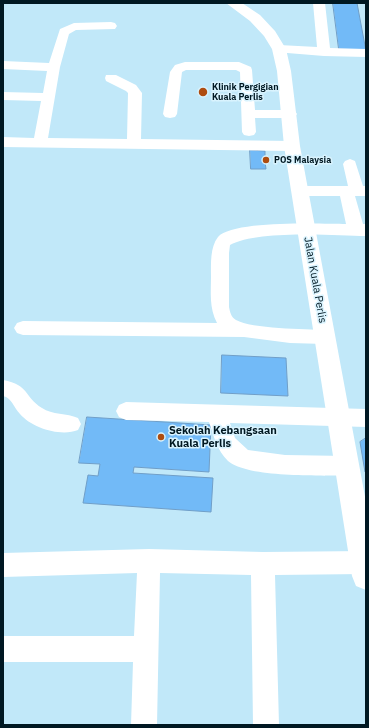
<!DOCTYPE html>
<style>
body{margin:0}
#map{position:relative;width:369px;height:728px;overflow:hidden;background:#c1e8f9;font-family:"IBM Plex Sans",sans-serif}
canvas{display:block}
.frame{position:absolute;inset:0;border:4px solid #001822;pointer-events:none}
</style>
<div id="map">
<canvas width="369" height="728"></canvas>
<div class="frame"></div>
</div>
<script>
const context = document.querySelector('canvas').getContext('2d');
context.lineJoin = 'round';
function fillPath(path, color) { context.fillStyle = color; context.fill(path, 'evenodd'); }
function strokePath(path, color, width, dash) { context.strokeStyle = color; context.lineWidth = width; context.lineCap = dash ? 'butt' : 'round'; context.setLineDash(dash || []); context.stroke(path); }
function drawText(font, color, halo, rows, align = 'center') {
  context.font = font + ' "IBM Plex Sans",sans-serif'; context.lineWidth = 3; context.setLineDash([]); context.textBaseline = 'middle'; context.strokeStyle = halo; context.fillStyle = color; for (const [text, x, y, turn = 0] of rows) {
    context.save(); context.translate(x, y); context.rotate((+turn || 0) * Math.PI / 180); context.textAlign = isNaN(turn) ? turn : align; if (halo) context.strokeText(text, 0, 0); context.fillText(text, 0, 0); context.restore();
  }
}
const building = new Path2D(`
 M333 3H357L366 51 339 49Z
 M250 150 265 151V157H269V162H265L266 169H251Z
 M222 355 286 358 288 396 221 393Z
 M87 417 211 425 209 472 134 467 133 473 213 478 211 512 83 503 88 475 98 476 100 464 79 463Z
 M366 438V472H365L360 442Z`);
fillPath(building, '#72baf7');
strokePath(building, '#709ec7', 1);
fillPath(new Path2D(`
 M313 3H325L330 48 366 49V57L324 56 275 52 273 49 275 46 279 45 317 47Z
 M111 22 115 23 117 26 115 29 76 30 69 34 60 67 48 138 127 139 128 93 126 91 106 81 105 78 106 75H116L136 85 142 93 141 139 292 141 297 143 299 146 297 149 292 151 3 147V137L34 138 41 101 3 100V92L43 93 47 71 3 69V61L49 63 60 29 74 23Z
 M185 62H239L251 67 252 70 255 110H290L295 111 297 114 295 117 290 118H255L256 132 254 135 249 136 244 135 242 132 240 72 236 70H186L182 72 177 114 175 117 170 118 165 117 163 114 170 72 175 65Z
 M350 159 355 161 363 186H366V196H355L363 224H366V236C334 235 256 230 230 245L229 253V307C230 312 231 317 236 320 252 329 305 329 325 330L332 332 334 337 332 342 325 344 290 343 244 337 23 335 17 333 14 328 17 323 23 321 217 323C209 308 211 292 211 276 211 264 210 247 218 237 233 220 322 224 346 224L340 196H300L295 195 292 191 295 187 300 186H348L343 164 345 161Z
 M3 380C30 385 24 397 42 408 52 415 67 413 78 418L81 424 78 430C61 437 32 428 20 414 14 408 12 398 3 396Z
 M126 402 366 409V427L230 423 235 438 248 450 285 455 347 456 354 459 358 466 354 473 347 476C320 475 248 478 228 461 217 450 214 437 209 422L126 420 119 417 116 411 119 405Z
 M149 549 263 552 366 551V573L364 574 275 575 279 725H253L251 575 160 573 157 725H131L133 662H3V636H134L137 573 3 577V553Z`), '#fff');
fillPath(new Path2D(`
 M226 3H242L260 15 275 31 286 49 291 71 300 146 366 502V590L356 586 352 576 284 146 277 71 272 49 264 36 250 21Z`), '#fff');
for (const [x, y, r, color] of [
 [203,92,5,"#ae4c10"],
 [266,160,4,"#ae4c10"],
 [161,437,4,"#ae4c10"]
]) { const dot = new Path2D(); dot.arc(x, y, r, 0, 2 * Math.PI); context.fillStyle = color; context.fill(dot); strokePath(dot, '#d9f3fe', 1.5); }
drawText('bold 9px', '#001822', '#d9f3fe', [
 ["Klinik Pergigian",212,87],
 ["Kuala Perlis",212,97],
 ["POS Malaysia",274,160]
], 'left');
drawText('11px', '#001822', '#d9f3fe', [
 ["Jalan Kuala Perlis",315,280,80]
]);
drawText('bold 11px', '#001822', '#d9f3fe', [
 ["Sekolah Kebangsaan",169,431],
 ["Kuala Perlis",169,444]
], 'left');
</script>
